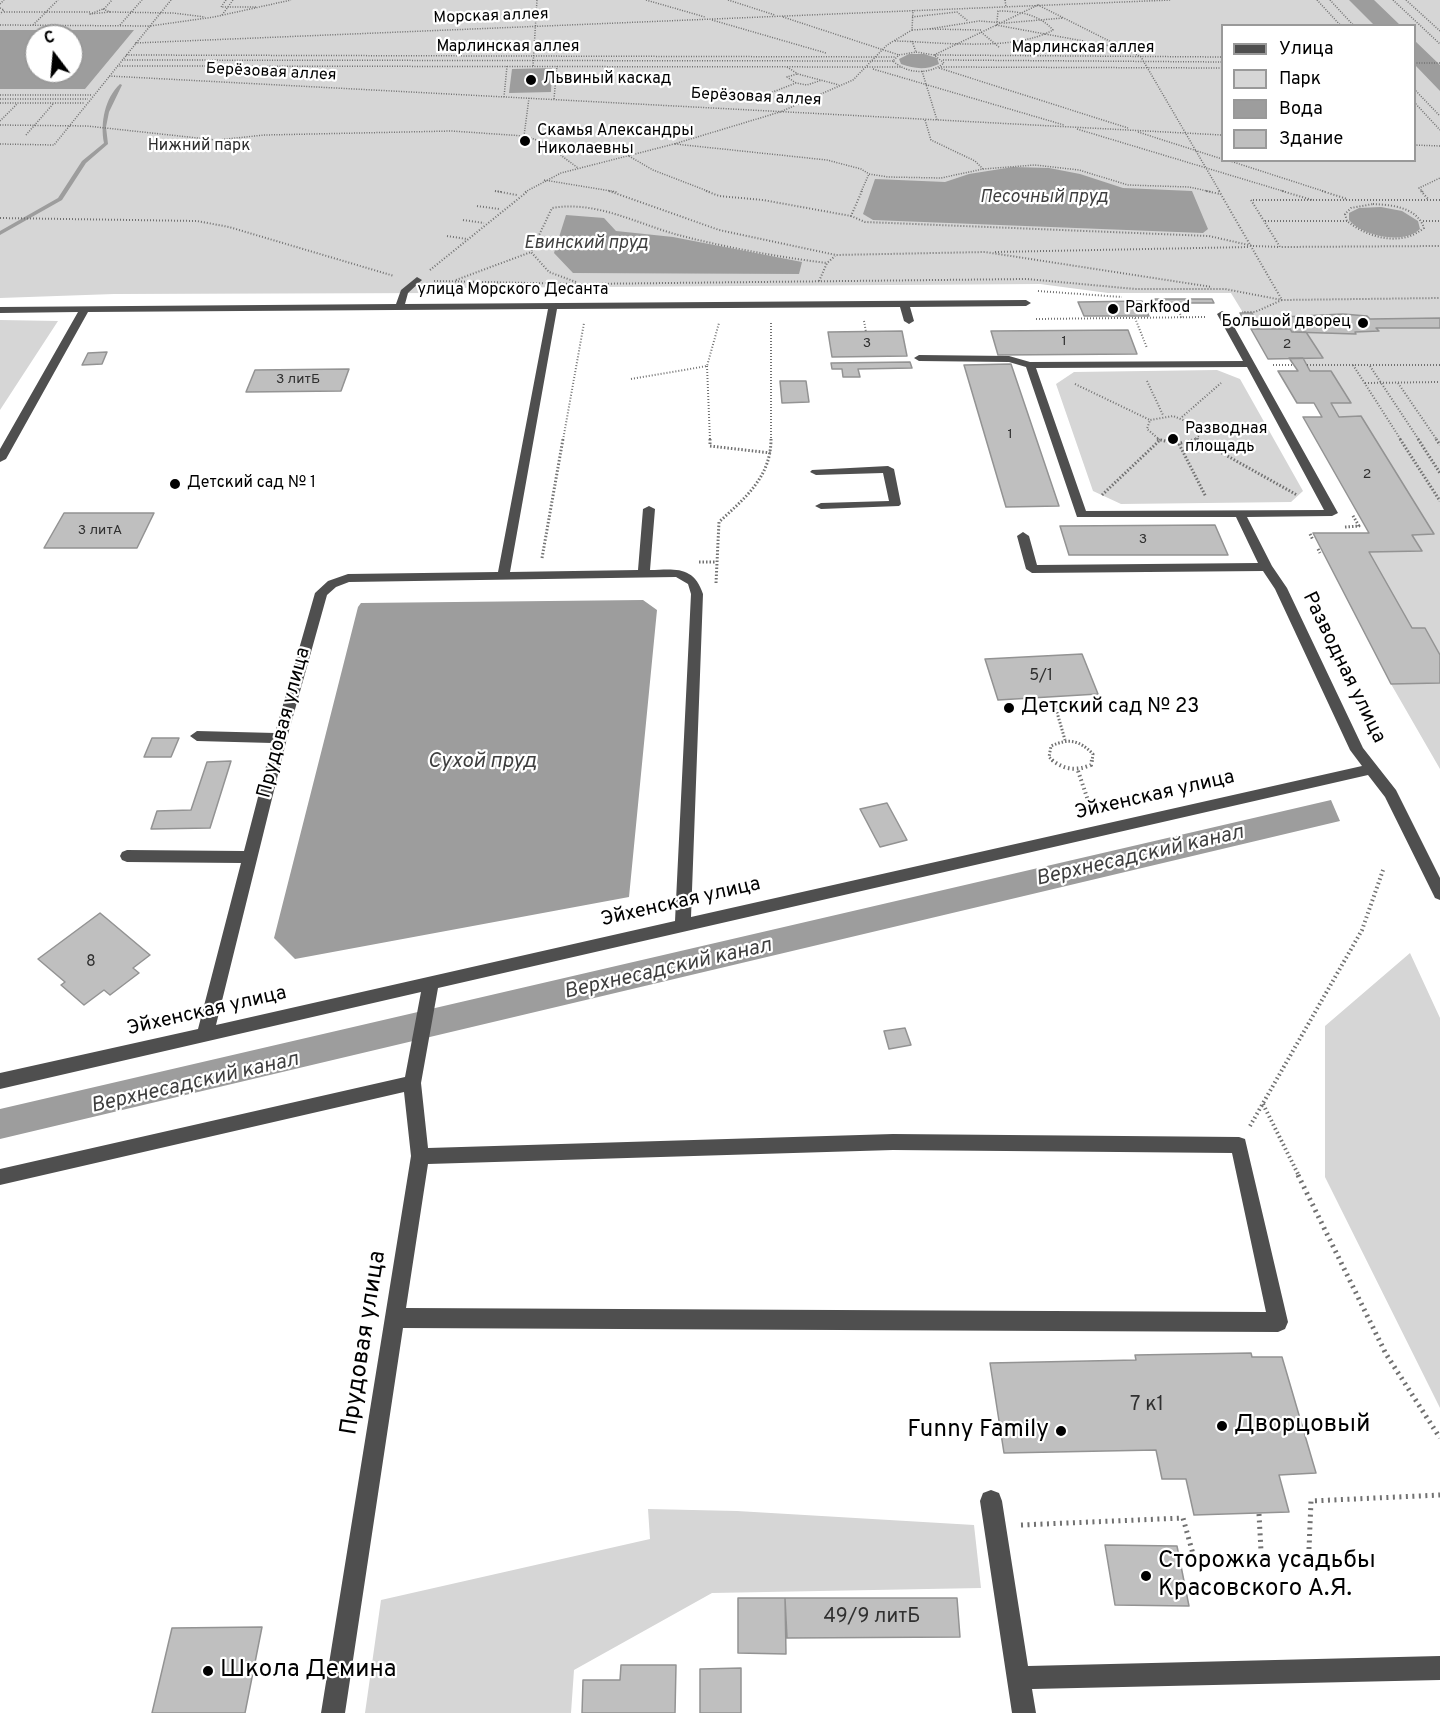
<!DOCTYPE html>
<meta charset="utf-8">
<style>
body{margin:0}
#map{position:relative;width:1440px;height:1713px;overflow:hidden;background:#fff;font-family:Overpass,sans-serif}
canvas{display:block}
.legend{position:absolute;left:1221px;top:24px;width:195px;height:138px;box-sizing:border-box;background:#fff;border:2px solid #999;margin:0;padding:8px 10px;list-style:none;font-size:18px;color:#000}
.legend li{display:flex;align-items:center;gap:12px;height:30px}
.legend b{width:30px;border:2px solid #999}
.north{position:absolute;left:24px;top:24px;width:60px;height:60px;box-sizing:border-box;background:#fff;border:2px solid #999;border-radius:50%;rotate:344deg;font-size:16px;font-weight:700;line-height:24px;text-align:center;color:#000}
.north::after{content:'';display:block;margin:auto;width:21px;height:27px;background:#000;clip-path:polygon(50% 0,100% 100%,50% 72%,0 100%)}
</style>
<div id="map">
<canvas width="1440" height="1713"></canvas>
<ul class="legend">
<li><b style="height:8px;background:#4f4f4f"></b>Улица</li>
<li><b style="height:16px;background:#d6d6d6"></b>Парк</li>
<li><b style="height:16px;background:#9d9d9d"></b>Вода</li>
<li><b style="height:16px;background:#bfbfbf"></b>Здание</li>
</ul>
<div class="north">С</div>
</div>
<script>
const context = document.querySelector('canvas').getContext('2d');
context.lineJoin = 'round';
function fillPath(path, color) { context.fillStyle = color; context.fill(path, 'evenodd'); }
function strokePath(path, color, width, dash) { context.strokeStyle = color; context.lineWidth = width; context.lineCap = dash ? 'butt' : 'round'; context.setLineDash(dash || []); context.stroke(path); }
function drawText(font, color, halo, rows, align = 'center') {
  context.font = font + ' Overpass,sans-serif'; context.lineWidth = 4.5; context.setLineDash([]); context.textBaseline = 'middle'; context.strokeStyle = halo; context.fillStyle = color; for (const [text, x, y, turn = 0] of rows) {
    context.save(); context.translate(x, y); context.rotate((+turn || 0) * Math.PI / 180); context.textAlign = isNaN(turn) ? turn : align; if (halo) context.strokeText(text, 0, 0); context.fillText(text, 0, 0); context.restore();
  }
}
fillPath(new Path2D(`
 M0 0H1440V318L1370 319 1367 316 1283 317 1290 329H1253L1231 293H1108L1040 284 444 288 443 293 114 294 0 298ZM1222 26H1414V160H1222ZM36 36H72V72H36Z
 M0 320 58 321 0 410Z
 M1376 328H1440V655L1425 628H1412L1369 552 1421 551 1412 535 1434 534 1361 417H1339L1331 403H1351L1331 371H1310L1303 358 1323 357 1306 332 1378 331Z
 M1217 370 1240 379 1303 491 1291 502 1121 504 1093 491 1056 384 1074 372Z
 M1440 683V769L1391 684Z
 M1410 953 1440 1018V1408L1325 1177V1026Z
 M648 1509 737 1511 974 1525 981 1588 712 1593 574 1670 571 1713H365L381 1600 650 1539Z`), '#d6d6d6');
fillPath(new Path2D(`
 M1349 0H1374L1400 25H1374Z
 M0 30H134L85 89H0ZM36 36H72V72H36Z
 M1414 40 1440 65V91L1415 65Z
 M909 54H924L937 58 939 64C926 70 915 69 901 64L899 59Z
 M552 68 551 92 509 93 512 69Z
 M1013 167 1049 168 1080 174 1123 188 1192 191 1208 229 1203 233 873 220 863 214 875 179 945 182 969 174Z
 M1381 207 1402 211 1418 221 1420 229C1404 245 1362 236 1349 220V213L1359 208Z
 M566 215 604 218 616 231 673 237 802 262 799 274 573 273 554 253Z
 M643 600 657 610 629 897 295 959 274 938 358 607 361 603Z
 M1331 800 1340 821 0 1139V1109Z`), '#9d9d9d');
fillPath(new Path2D(`
 M120 84 122 85 109 112 106 127 108 144 86 163 62 200 0 235V231L58 198 82 161 104 143C100 123 105 98 120 84Z`), '#9d9d9d');
const building = new Path2D(`
 M1155 299H1212L1214 303H1157Z
 M1142 301 1149 316H1084L1078 302Z
 M1240 313H1252L1259 325 1247 326Z
 M1343 314 1367 316 1370 319 1440 318V328H1376L1379 331 1355 332 1356 334 1292 332 1282 317Z
 M1251 329H1290L1292 332H1306L1323 358 1268 359Z
 M1128 330 1137 354 998 355 991 331Z
 M902 331 907 356 832 357 828 332Z
 M107 352 102 364 82 365 88 353Z
 M1289 358H1303L1310 371H1331L1351 403H1331L1339 417 1361 416 1434 534 1412 535 1422 551 1369 552 1412 628H1425L1440 655V683L1391 684 1313 533H1369L1303 417H1322L1314 403H1297L1278 371H1298Z
 M910 362 912 368 858 369 860 377H843L842 369H832L831 363Z
 M1011 364 1059 506 1006 507 964 365Z
 M349 369 341 391 246 392 255 370Z
 M780 381H806L809 402 782 403Z
 M64 513H154L137 548H44Z
 M1215 525 1228 555H1069L1060 526Z
 M1082 654 1098 694 998 700 985 659Z
 M152 738H179L171 757H144Z
 M231 761 210 828 151 829 157 811 191 810 207 762Z
 M887 803 907 840 880 847 860 809Z
 M100 913 150 955 133 968 139 973 110 995 104 990 84 1005 61 985 65 982 38 959Z
 M905 1028 911 1045 889 1049 884 1031Z
 M1251 1353 1252 1357H1282L1316 1473 1279 1475 1289 1512 1194 1515 1186 1479H1162L1156 1450 1004 1453 990 1363 1136 1360 1135 1355Z
 M1105 1545 1177 1546 1189 1606 1115 1605Z
 M738 1598H785L786 1654 738 1653Z
 M785 1598H957L960 1637 787 1638Z
 M262 1627 245 1713H152L172 1628Z
 M621 1665H676L675 1713H582L583 1680H620Z
 M741 1668V1713H700V1669Z`);
fillPath(building, '#bfbfbf');
strokePath(building, '#939393', 1.5);
strokePath(new Path2D(`
 M226 0 221 7H257
 M646 0 705 17
 M728 0 775 15
 M1005 0 1006 7
 M1317 0 1341 26
 M1330 0 1354 26
 M1393 0 1440 44
 M1406 0 1440 31
 M0 4 4 0
 M0 8 4 10 0 14
 M103 9 110 12 90 14Z
 M104 9 112 0
 M4 12H91
 M110 12 173 13 205 17
 M222 15 233 0
 M783 17 899 55
 M912 17 957 12 968 21
 M712 20 826 53
 M0 25 150 26 171 0
 M33 25 58 0
 M120 25 142 0
 M996 25 1116 47
 M912 30 929 29
 M981 30 929 29 979 21 1005 23 1063 18
 M981 32 1000 48
 M895 41C940 42 1013 52 1053 30 1039 14 1018 11 998 11L997 22
 M912 41 916 52
 M135 43 1171 0
 M916 52 934 55 944 63C929 75 907 74 893 61L899 55Z
 M126 55 896 57
 M934 55 1038 5 1141 57 1220 192
 M935 55 1222 57
 M122 60 893 61
 M943 60 1222 62
 M1414 63H1440
 M117 66 901 67
 M533 66 537 0
 M787 67 798 74 839 85
 M941 67 1222 68
 M939 68 1128 128
 M873 69 1064 125
 M922 71 937 120
 M109 76 1222 135
 M796 83 787 77 797 74
 M1414 89 1440 116
 M0 95H92
 M765 95 796 83 807 85 822 80
 M504 97 507 66
 M529 98 524 136 543 142 578 168
 M0 99H88
 M554 99 557 66
 M1414 102 1440 130
 M0 103H84
 M925 120 931 140 975 161 983 169
 M0 121 17 104
 M0 125 87 126 216 140 265 135 452 131 524 136
 M1077 129 1286 192
 M1138 132 1222 159
 M26 135 53 104
 M0 144 54 145 150 26 214 17 291 0
 M675 144 827 160 861 169 869 174 888 177 941 178 983 169 1035 165 1079 170 1128 185 1189 187 1212 192
 M1414 145 1440 146
 M629 156 653 170 710 192
 M1227 160 1326 192
 M544 180 617 192
 M495 191 502 192
 M525 192 561 173 674 144 780 112 853 80 887 45 912 30 913 10
 M861 192 869 174
 M1423 192 1419 188 1440 178`), '#717171', 1.5, [1, 1.5]);
strokePath(new Path2D(`
 M495 191 517 195
 M609 191 719 230 836 255 985 252 1212 287
 M706 191 719 196 763 200 851 216
 M862 191 851 216 865 222 1209 236 1253 246 1280 247
 M1206 191 1220 194
 M1219 191 1282 300 1255 312H1242
 M1282 191 1312 200
 M1322 191 1347 199
 M1421 191 1428 199
 M1440 200H1251L1280 247 1440 246
 M1373 204C1392 205 1417 207 1424 228 1401 247 1368 238 1347 221L1345 214 1351 208Z
 M477 206 499 209
 M0 218 197 221 229 227 394 276
 M463 220 484 223
 M1265 221H1347
 M1423 221H1440
 M447 236 467 239
 M995 252 1249 247
 M430 270 528 191
 M456 280 531 252
 M434 281 579 284 1027 279 1135 289H1225L1282 300 1440 298
 M819 281 827 263 835 256
 M576 282 549 272 531 252 552 208C597 200 639 225 682 236 729 248 778 257 827 263
 M1038 291 1122 297
 M1175 303 1182 318
 M1135 318 1147 348
 M1036 319 1205 317
 M864 321 866 332
 M771 323V440
 M1273 365H1293
 M1307 365H1440
 M1353 365 1401 440
 M707 366 710 440
 M1370 366 1419 440
 M631 379 707 366 719 323
 M1147 381 1163 415
 M1365 383 1440 382
 M1398 383 1437 440
 M1075 384 1150 420
 M1182 417 1221 383
 M1197 439 1199 440
 M563 440 584 323
 M1160 440 1147 429 1150 420 1173 416 1196 425 1200 435 1194 440`), '#717171', 2, [1, 2]);
strokePath(new Path2D(`
 M710 439V446L771 453
 M1157 439 1177 444 1197 439
 M1197 439 1297 495
 M1400 439 1440 501
 M1418 439 1440 473
 M1436 439 1440 445
 M1179 444 1206 497
 M1102 495 1160 440
 M1345 527 1359 526 1352 514
 M1310 534 1313 540
 M1318 549 1320 553
 M542 558 563 439
 M699 562H716
 M716 583 719 522C745 498 771 477 771 439
 M1054 702 1065 740
 M1053 761 1049 757 1051 746C1069 738 1079 740 1093 754L1092 761`), '#717171', 3, [1.5, 2]);
strokePath(new Path2D(`
 M1052 760C1065 770 1076 771 1091 765L1092 760
 M1078 771 1092 812
 M1263 1104 1299 1176
 M1250 1126 1362 930 1383 870`), '#717171', 4, [1.5, 3]);
strokePath(new Path2D(`
 M1298 1175 1386 1354 1440 1438
 M1259 1514 1261 1551
 M1021 1525 1183 1518 1193 1554
 M1309 1549 1311 1501 1440 1495`), '#717171', 5, [2, 4.5]);
fillPath(new Path2D(`
 M417 277 422 280 408 293 405 304 1026 300 1031 303 1026 306 910 307 914 321 909 324 904 321 900 307 557 309 510 572 638 570 643 509 649 506 655 509 650 570C676 569 694 566 703 594L691 917 1362 766 1350 750 1275 589 1263 571 1032 573 1026 569 1017 536 1023 532 1029 536 1037 565 1258 563 1236 517H1077L1026 367 1009 362 919 361 914 358 919 355 1009 356 1030 362 1243 361 1217 314 1222 311 1227 314 1338 513 1332 516 1247 517 1272 566 1287 588 1363 748 1396 790 1440 878V900L1435 898 1385 797 1368 775 438 988 421 1083 428 1148 893 1134 1239 1137 1245 1139 1288 1322 1285 1329 1278 1332 403 1328 345 1713H321L411 1156 404 1092 0 1185V1169L405 1077 421 992 0 1089V1073L198 1029 241 863 127 862 122 860 120 856 122 852 127 850 244 851 272 743 197 741 190 736 197 731 275 733 315 593 328 581 348 574 498 572 548 309 88 312 6 459 0 462V449L78 312 0 313V307L396 304 401 290ZM1247 367 1324 510 1086 511 1036 368ZM676 577 688 584 691 594 675 921 216 1025 287 738 327 595 336 587 349 582ZM893 1150 1232 1153 1266 1312 406 1308 428 1164Z
 M888 466 894 469 901 504 899 506 821 509 815 506 821 503 889 501 883 473 816 475 810 472 812 470Z
 M991 1490 999 1493 1002 1501 1028 1666 1440 1656V1680L1032 1689 1036 1713H1012L980 1501 983 1493Z`), '#4f4f4f');
for (const [x, y, r, color] of [
 [531,80,6,"#000"],
 [525,141,6,"#000"],
 [1113,309,6,"#000"],
 [1363,323,6,"#000"],
 [1173,439,6,"#000"],
 [175,484,6,"#000"],
 [1009,708,6,"#000"],
 [1222,1426,6,"#000"],
 [1061,1431,6,"#000"],
 [1146,1576,6,"#000"],
 [208,1671,6,"#000"]
]) { const dot = new Path2D(); dot.arc(x, y, r, 0, 2 * Math.PI); context.fillStyle = color; context.fill(dot); strokePath(dot, '#fff', 2); }
drawText('14px', '#303030', null, [
 ["1",1064,342],
 ["3",867,344],
 ["2",1287,345],
 ["3 литБ",298,380],
 ["1",1010,435],
 ["2",1367,475],
 ["3 литА",100,531],
 ["3",1143,540]
]);
drawText('16px', '#000', '#fff', [
 ["Морская аллея",491,17,-2],
 ["Марлинская аллея",508,48],
 ["Марлинская аллея",1083,49],
 ["Берёзовая аллея",271,73,3],
 ["Берёзовая аллея",756,98,3],
 ["улица Морского Десанта",513,291]
]);
drawText('16px', '#000', '#fff', [
 ["Львиный каскад",543,80],
 ["Скамья Александры",537,132],
 ["Николаевны",537,150],
 ["Parkfood",1125,309],
 ["Большой дворец",1351,323,"right"],
 ["Разводная",1185,430],
 ["площадь",1185,448],
 ["Детский сад № 1",187,484]
], 'left');
drawText('16px', '#2d2d2d', '#fff', [
 ["Нижний парк",199,147]
]);
drawText('16px', '#303030', null, [
 ["5/1",1041,677],
 ["8",91,963]
]);
drawText('italic 18px', '#3e3e3e', '#fff', [
 ["Песочный пруд",1044,198],
 ["Евинский пруд",586,244]
]);
drawText('20px', '#000', '#fff', [
 ["Разводная улица",1343,668,64],
 ["Прудовая улица",285,723,-75],
 ["Эйхенская улица",1155,796,-13],
 ["Эйхенская улица",681,903,-13],
 ["Эйхенская улица",207,1012,-13]
]);
drawText('20px', '#000', '#fff', [
 ["Детский сад № 23",1021,708]
], 'left');
drawText('20px', '#303030', null, [
 ["7 к1",1147,1406],
 ["49/9 литБ",872,1618]
]);
drawText('italic 21px', '#3e3e3e', '#fff', [
 ["Сухой пруд",482,763],
 ["Верхнесадский канал",1140,857,-13],
 ["Верхнесадский канал",668,970,-13],
 ["Верхнесадский канал",195,1084,-13]
]);
drawText('24px', '#000', '#fff', [
 ["Прудовая улица",365,1343,-81]
]);
drawText('24px', '#000', '#fff', [
 ["Дворцовый",1234,1426],
 ["Funny Family",1049,1431,"right"],
 ["Сторожка усадьбы",1158,1562],
 ["Красовского А.Я.",1158,1590],
 ["Школа Демина",220,1671]
], 'left');
</script>
